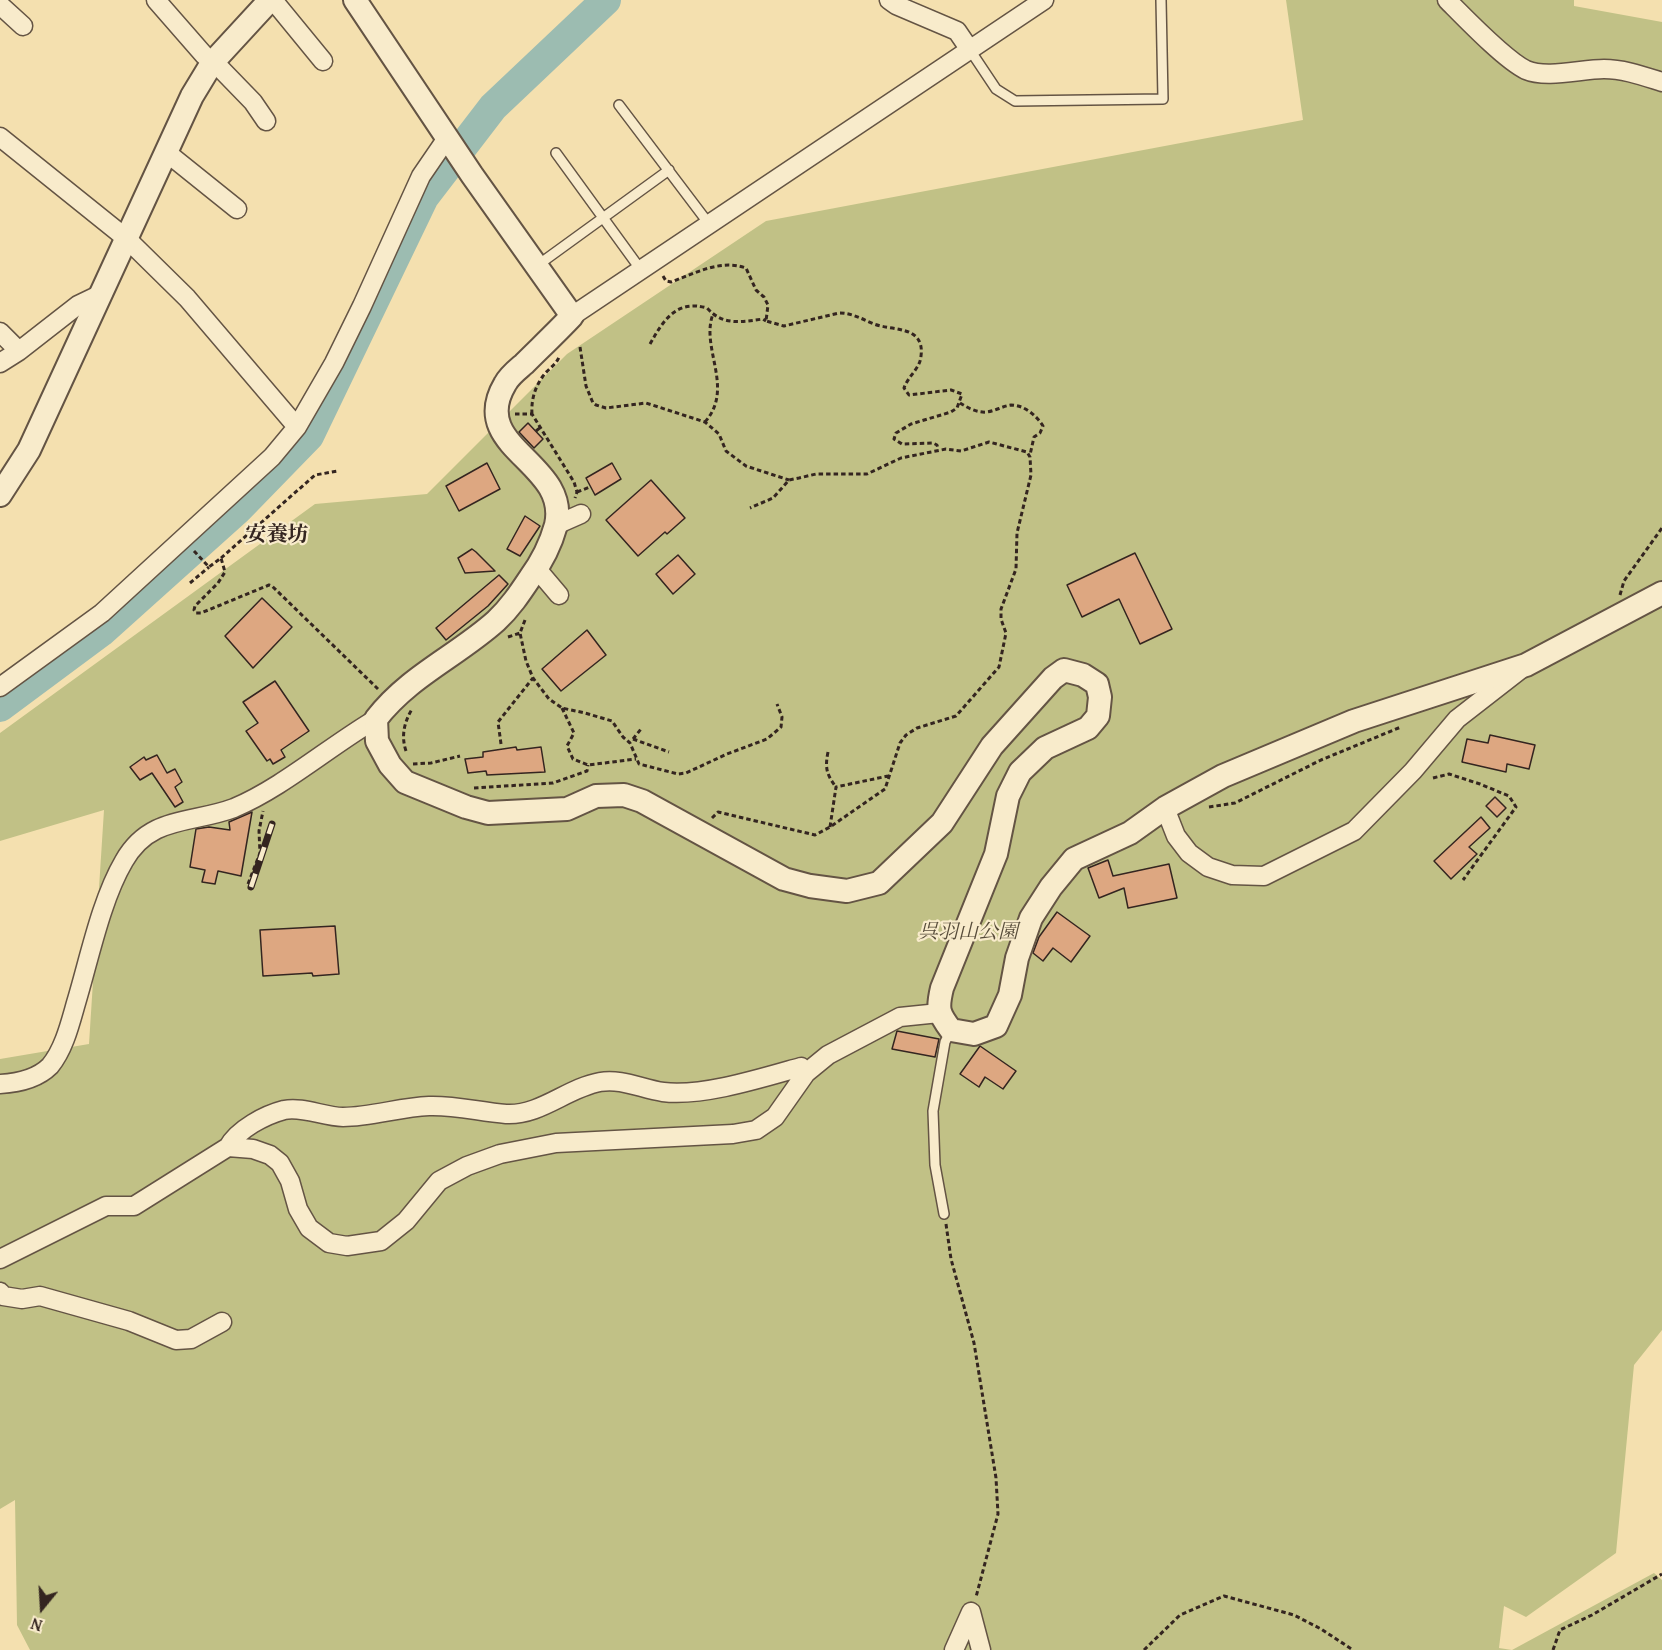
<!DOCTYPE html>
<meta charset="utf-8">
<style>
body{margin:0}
#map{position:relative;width:1662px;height:1650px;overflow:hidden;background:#f4e0af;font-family:"Gentium Book Plus",serif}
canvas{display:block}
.north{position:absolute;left:12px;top:1578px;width:60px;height:60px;-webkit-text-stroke:4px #f8ebcb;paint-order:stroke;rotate:198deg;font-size:16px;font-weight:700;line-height:24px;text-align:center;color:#342520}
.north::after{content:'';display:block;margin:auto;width:21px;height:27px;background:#342520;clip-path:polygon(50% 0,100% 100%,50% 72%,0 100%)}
</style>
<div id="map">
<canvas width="1662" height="1650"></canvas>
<div class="north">N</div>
</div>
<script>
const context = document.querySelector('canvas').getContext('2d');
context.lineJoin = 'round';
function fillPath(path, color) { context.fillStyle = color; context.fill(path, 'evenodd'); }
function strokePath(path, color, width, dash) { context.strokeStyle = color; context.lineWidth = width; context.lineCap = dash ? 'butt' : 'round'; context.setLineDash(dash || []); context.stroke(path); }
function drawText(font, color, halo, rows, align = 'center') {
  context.font = font + ' "Gentium Book Plus","Noto Serif JP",serif'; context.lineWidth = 4.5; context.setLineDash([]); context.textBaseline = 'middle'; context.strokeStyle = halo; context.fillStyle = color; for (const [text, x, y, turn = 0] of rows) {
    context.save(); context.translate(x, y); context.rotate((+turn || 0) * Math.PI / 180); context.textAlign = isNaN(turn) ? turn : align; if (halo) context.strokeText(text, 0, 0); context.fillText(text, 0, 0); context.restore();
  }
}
fillPath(new Path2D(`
 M1286 0H1574V6L1662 22V1330L1634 1365 1616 1553 1526 1617 1504 1606 1499 1648 1512 1650 1654 1573 1662 1580V1650H30L17 1625 15 1500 0 1509V1059L89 1044 104 810 0 841V733L315 504 427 494 567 354 766 221 1303 120Z`), '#c1c186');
strokePath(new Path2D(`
 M0 707 101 632 238 509 309 436 424 197 493 107 606 0`), '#9cbcb1', 30);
const building = new Path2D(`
 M528 423 543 439 534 448 519 432Z
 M487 463 500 489 459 511 446 486Z
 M612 463 621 479 595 495 586 478Z
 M651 480 685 518 667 534 665 532 638 556 606 520Z
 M525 516 540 526 520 556 507 549Z
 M472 549 476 552 495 571 465 573 458 558Z
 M1135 553 1172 629 1140 644 1119 599 1082 617 1067 585Z
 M678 555 695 574 673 594 656 574Z
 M499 575 508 584 488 606 446 640 436 628Z
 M262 598 292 627 253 668 225 636Z
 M587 630 606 655 561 691 542 669Z
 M275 681 309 731 281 750 285 757 273 764 270 759 267 761 246 731 258 723 243 702Z
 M1490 735 1535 745 1529 769 1507 764 1506 772 1462 762 1467 739 1488 743Z
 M516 747 517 750 541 747 545 772 487 775 486 771 468 773 465 759 483 757V752Z
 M157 755 167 773 175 769 182 782 175 787 183 802 175 807 152 773 140 780 130 767 144 757 146 760Z
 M1495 797 1506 808 1497 817 1486 806Z
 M252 812 241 876 218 871 215 884 202 882 205 870 190 867 196 829 209 827 230 830 229 822Z
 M1481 817 1490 828 1469 847 1477 854 1451 879 1434 861Z
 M1108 860 1113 876 1169 864 1177 898 1128 908 1124 888 1099 898 1088 868Z
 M1057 912 1090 936 1071 962 1053 948 1043 961 1033 953 1039 937Z
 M335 926 339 974 313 976 312 973 263 976 260 930Z
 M897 1031 939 1039 935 1057 892 1049Z
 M980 1046 1016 1071 1003 1089 985 1077 979 1087 960 1074Z`);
fillPath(building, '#dda781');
strokePath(building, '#342520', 1.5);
const service = new Path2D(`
 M970 50 996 89 1015 101 1163 99 1161 0
 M619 105 709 224
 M556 153 641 270
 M538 265 669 170
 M944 1214 935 1165 933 1111 945 1042 951 1030`);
const minor = new Path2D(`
 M156 0 204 55 220 68 253 102 266 121
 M273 0 323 61
 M889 0 896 5 957 31 970 50
 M1447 0C1465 18 1505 60 1526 70 1547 79 1581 69 1604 69 1624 69 1643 76 1662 82
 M0 5 23 26
 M0 137 127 239 187 298 297 427
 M166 152 237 209
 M572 316 1044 0
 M0 332 19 351
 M0 363 19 351 78 305 103 293
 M556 525 581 514
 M537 569 559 595
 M0 687 102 613 272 457 297 427 334 363 362 306 421 176 447 138
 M1165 808 1176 836 1189 853 1208 867 1232 875 1264 876 1354 831 1413 771 1457 719 1520 670
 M0 1084C18 1083 37 1079 50 1066 64 1049 70 1024 76 1003 89 960 101 900 124 861 150 815 192 824 234 808 282 788 330 746 376 719
 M228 1147C238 1129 265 1115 284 1110 303 1106 324 1117 343 1117 372 1117 400 1107 429 1106 455 1105 480 1112 506 1114 540 1116 567 1088 600 1082 621 1078 642 1089 663 1092 702 1097 762 1078 801 1067L806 1073
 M0 1259 106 1206H134L228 1147 253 1149 270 1155 280 1163 290 1181 298 1209 309 1228 329 1243 347 1246 381 1241 406 1221 439 1181 467 1166 500 1154 556 1143 733 1134 756 1130 775 1117 806 1073 828 1055 900 1017 939 1013
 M0 1292 3 1296 22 1299 40 1296 129 1321 176 1340 191 1339 222 1322
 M971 1612 981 1650
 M954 1650 971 1612`);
const tertiary = new Path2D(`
 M355 0 472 175 572 316C557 332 540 348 524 364 517 370 509 376 505 384 467 448 570 462 556 525 551 543 541 563 530 578 520 593 510 608 496 621 457 656 409 676 376 719L377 741 390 765 405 782 466 807 488 813 567 809 596 796 624 795 642 801 784 879 810 886 847 891 879 883 942 823 992 746 1053 678 1064 670 1083 675 1097 684 1100 697 1098 716 1088 728 1045 748 1020 772 1008 796 996 854 942 988C937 1009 938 1013 951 1030L974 1034 996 1026 1010 995 1017 958 1031 918 1051 887 1074 859 1130 833 1165 808 1223 776 1354 721 1526 665 1662 593
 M0 495 29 450 192 96 212 63 270 0`);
strokePath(service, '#645444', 12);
strokePath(minor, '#645444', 21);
strokePath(tertiary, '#645444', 26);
strokePath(new Path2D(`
 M663 276 666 281 671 282C696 273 720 259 746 268L756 290 764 297 768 305 766 321 784 326 839 313C852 313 862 319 874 324 892 331 925 325 921 356 920 369 908 376 904 388L909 395 951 390 962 394 957 408 951 412 911 424 896 433 894 439 902 444 933 443 937 445 938 449
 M650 344C663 321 676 299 707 308 723 326 741 322 763 319L766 321
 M580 347 586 386 593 403 596 405 606 408 646 403 705 422 719 434 726 451 746 466 789 480
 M960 403C968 408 977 413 987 412 995 411 1003 406 1011 405 1024 405 1036 415 1043 426L1040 433 1034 437 1030 455
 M515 414H532L574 482 577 492 575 498
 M532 414C531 400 535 387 543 376 548 369 556 365 559 357
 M705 422C735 388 700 348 713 314
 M536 431 541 427
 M577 492 590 487
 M194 551 209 567 221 558 225 572 218 583 195 606 194 610 196 613H201L269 585 272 586 378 689
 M221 558 315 475 338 471
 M190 583 209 567
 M1620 595 1624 581 1662 528
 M525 620 520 633 526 661 533 678 549 699 562 708 585 713 612 721 623 737 630 743 639 764 678 774 686 773 727 754 767 739 781 727 782 717 777 704
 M508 637 520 633
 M562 708 574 733 567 746 573 759 588 765 636 759
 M633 739 669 752
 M633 739 641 729
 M501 744 498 722 533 678
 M406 751C401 736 404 723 412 709
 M828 752C825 767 826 774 836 787
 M413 764 431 763 460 756
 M1433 778 1449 774 1480 784 1509 796 1516 807 1463 880
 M474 788 553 783 587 771 588 765
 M1209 807 1235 803 1321 760 1401 727
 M712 818 718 812 815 835 830 827 885 789 900 743 906 735 917 728 956 716 999 667 1006 633 1001 619V609L1016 569 1017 533 1031 475 1030 457 1027 452 989 442 961 451 946 449 901 458 867 474H816L799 478 789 480 773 498 750 508
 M830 827 836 787 888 776
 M248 884 260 853 259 831 263 811
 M946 1224 951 1259 974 1343 996 1478 998 1514 976 1597
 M1144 1650 1180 1615 1224 1596 1294 1615 1321 1629 1353 1650
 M1553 1650 1560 1630 1592 1615 1662 1574`), '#342520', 3, [4.5, 3]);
strokePath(service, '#f8ebcb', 9);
strokePath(minor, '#f8ebcb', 18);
strokePath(tertiary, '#f8ebcb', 22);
const rail = new Path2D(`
 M251 887 272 824`);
strokePath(rail, '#342520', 7);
strokePath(rail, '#f8ebcb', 4.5, [14]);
drawText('italic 20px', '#574c3a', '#f8ebcb', [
 ["呉羽山公園",968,933]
]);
drawText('bold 21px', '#342520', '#f8ebcb', [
 ["安養坊",277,536]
]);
</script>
